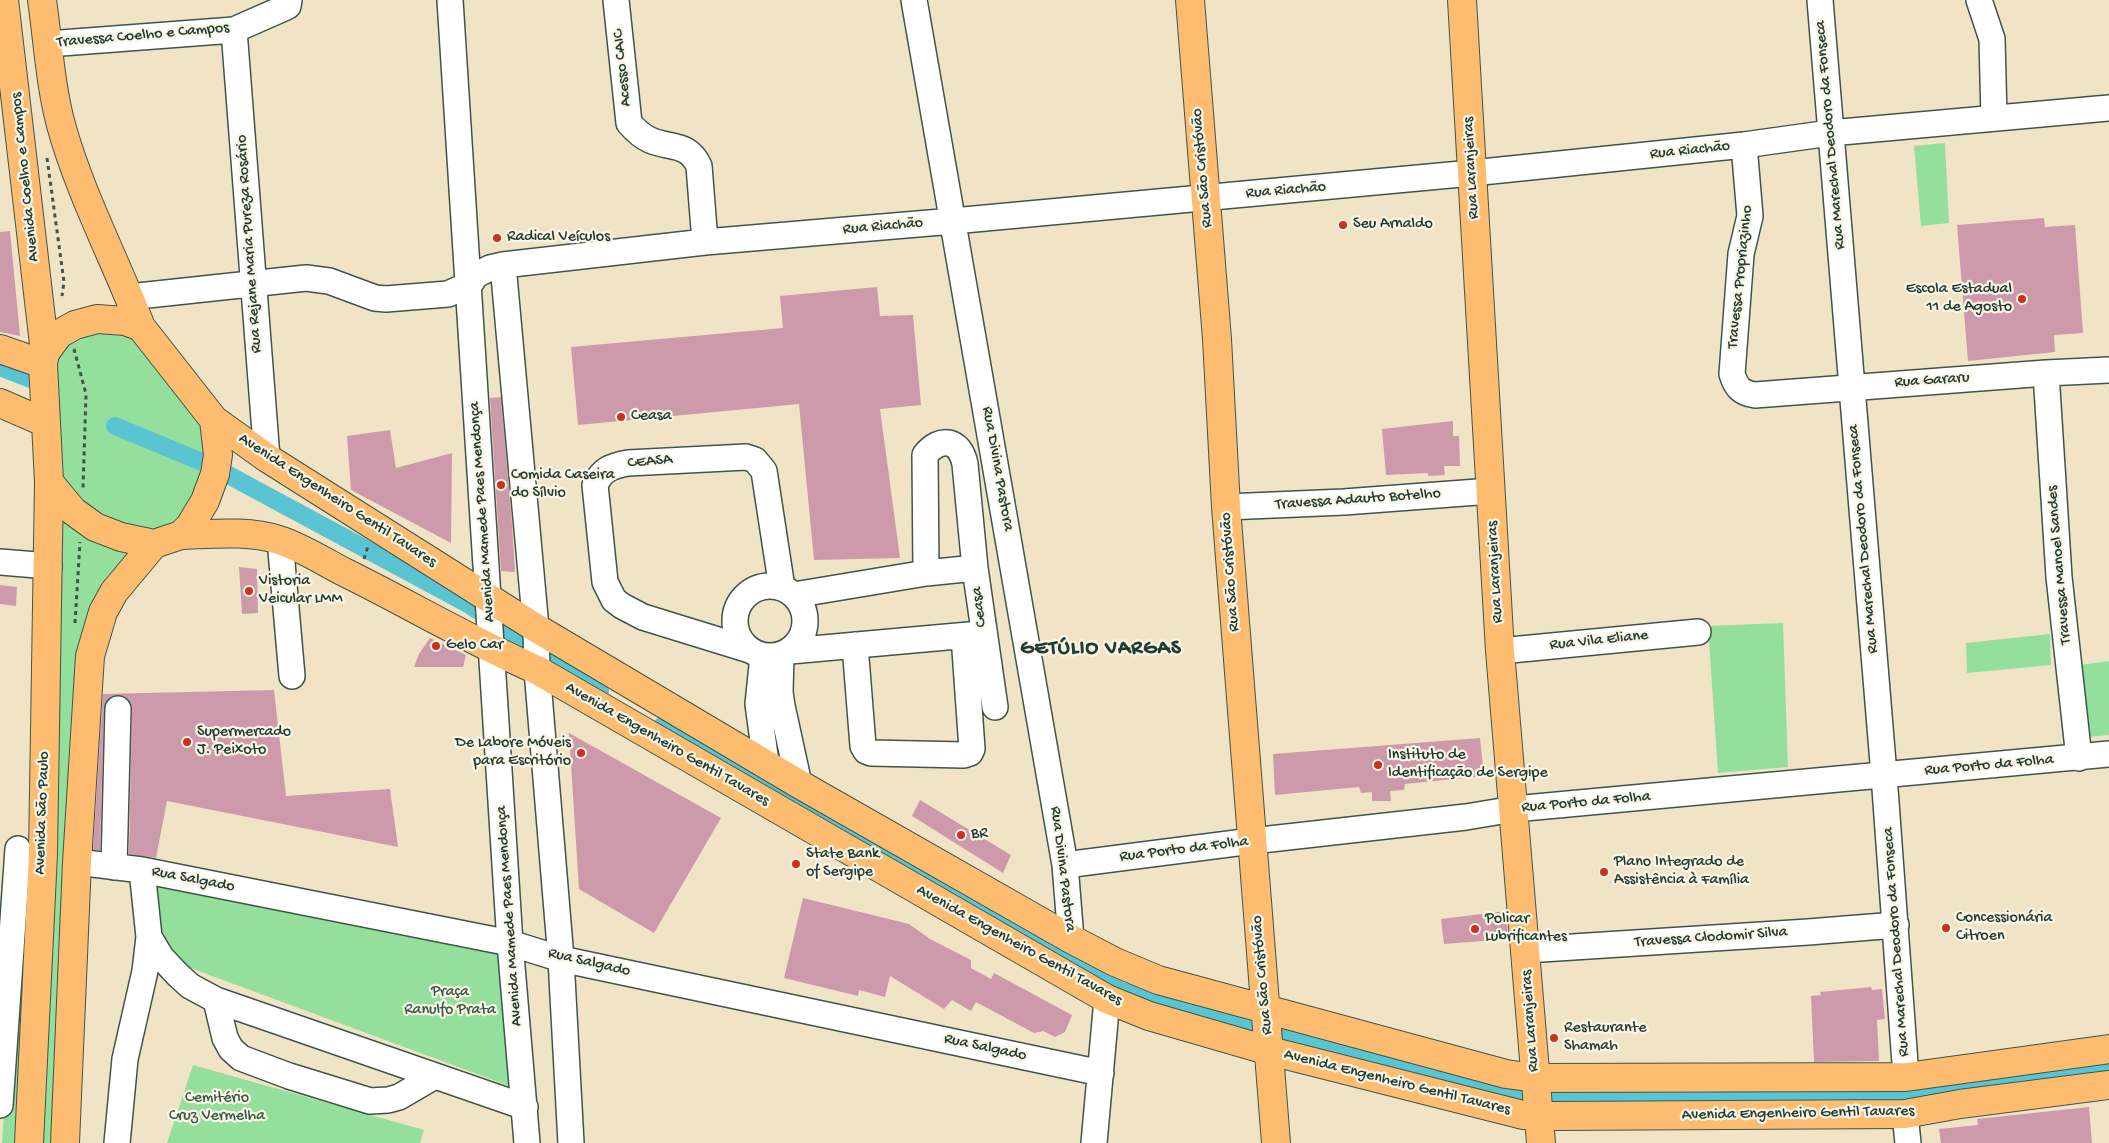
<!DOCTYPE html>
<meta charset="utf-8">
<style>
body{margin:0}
canvas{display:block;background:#f1e3c6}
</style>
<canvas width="2109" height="1143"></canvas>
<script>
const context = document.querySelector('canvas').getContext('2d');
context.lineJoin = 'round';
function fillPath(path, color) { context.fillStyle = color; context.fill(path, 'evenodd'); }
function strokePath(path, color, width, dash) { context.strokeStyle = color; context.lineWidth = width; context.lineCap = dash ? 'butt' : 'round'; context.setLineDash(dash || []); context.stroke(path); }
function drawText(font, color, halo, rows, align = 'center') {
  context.font = font + ' "Gochi Hand",sans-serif'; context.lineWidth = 4.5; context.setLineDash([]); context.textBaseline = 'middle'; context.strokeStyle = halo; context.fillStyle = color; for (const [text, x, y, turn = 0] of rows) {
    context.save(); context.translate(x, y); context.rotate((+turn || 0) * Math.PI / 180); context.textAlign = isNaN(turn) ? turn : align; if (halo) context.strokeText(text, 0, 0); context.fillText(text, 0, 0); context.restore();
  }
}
fillPath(new Path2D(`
 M1945 143 1949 223 1921 226 1914 146Z
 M78 331 137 335 210 439 193 508 168 532 109 524 58 482 49 384 61 343Z
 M60 518 136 552 105 597 58 1143H35Z
 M1783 623 1788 767 1718 773 1708 626Z
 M2050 634 2051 665 1967 673 1966 643Z
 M2109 661V735L2089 737 2080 665Z
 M22 858 39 862 17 1143H2Z
 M150 877 505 954 515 1088 196 970C189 967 179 964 175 959 154 938 153 905 150 877Z
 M193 1065 424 1130 420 1143H167Z`), '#94df9b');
strokePath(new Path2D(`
 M0 367 31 379
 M115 426 202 462
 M221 471 468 604 600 691
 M662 726 1121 991 1513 1092 1550 1100 1899 1097 2109 1064`), '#59c5d3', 18);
fillPath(new Path2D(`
 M2044 218 2045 227 2075 225 2083 333 2054 335 2055 352 1968 361 1957 225Z
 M10 231 20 336 0 332V232Z
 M877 287 880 316 913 315 921 405 880 409 900 558 814 560 799 404 578 425 571 347 783 328 780 296Z
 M501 397 512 524 515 572 501 571 490 398Z
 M1453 421V436H1459L1460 466H1444L1445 475 1428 476V473L1386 475 1382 429Z
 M390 430 396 468 452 453 451 543 351 490 347 436Z
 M239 567 257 569 258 613 242 614Z
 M0 585 17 587 16 606 0 604Z
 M430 638 466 655 463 667H414L419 654Z
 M274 690 286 796 390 789 398 847 167 801 156 858 129 854 132 709 131 703 126 697 118 695 111 697 106 702 104 708 100 850H93L103 694Z
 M569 733 721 818 654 933 579 889Z
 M1480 738 1484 776 1405 784 1404 790 1390 791 1391 801H1372V792L1361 793 1359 787 1275 795 1273 754Z
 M920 800 1011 855 1003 873 912 816Z
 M803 898 909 924 930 939 971 960V968L991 979 994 973 1072 1015 1065 1032 1055 1037 1043 1031 1034 1033 976 1002 971 1011 952 1000 944 1009 890 976 885 997 859 990 858 996 784 978Z
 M1506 911 1508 939 1444 944 1441 919Z
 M1871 987 1872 990 1882 989 1885 1019 1877 1020 1879 1061 1814 1062 1811 996 1821 995 1820 992Z
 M2089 1107 2092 1143H1941L1939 1129 1978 1125 1977 1119Z`), '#cd9aac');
const minor = new Path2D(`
 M450 0 510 943 527 1143
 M616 0 629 123C635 130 641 136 650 140 670 149 688 142 699 166L705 242
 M914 0 1065 865 1071 939
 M1820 0 1884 775 1906 1077
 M1979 0 1992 39 1994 118
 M234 30 267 458
 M48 44 234 30 284 8 288 6 289 0
 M1744 145 1750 216 1741 254 1732 374C1736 387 1741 393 1755 395L2046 373 2109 370
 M503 265 536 628 537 670 561 959 571 1143
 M129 297 306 278 329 281 375 298 386 299 448 294 470 284 476 275 490 268 503 265 705 242 953 221 1472 173 1744 145 1830 133 2109 108
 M2046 373 2059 577 2079 758
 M1226 507 1344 502 1491 491
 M280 540 292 676
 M0 562 49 566
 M926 573 925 455C940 436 960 439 965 464L975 568 995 707
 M735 621a35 35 0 1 1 70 0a35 35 0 1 1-70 0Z
 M794 595 926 573 975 568
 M855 645 863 746 866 751 871 753 964 755 970 753 972 749 964 636
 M750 650 643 617 622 606 614 600 605 582 595 485C602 469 612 466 628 463L746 457 755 460 764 471 782 588
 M790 651 980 634
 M1500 651 1698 632
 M781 655 780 692 782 706 799 784
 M763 656 758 704 766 763
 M77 862 142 870 510 943 561 959 1101 1073
 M1065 865 1252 841 1466 817 1514 809 2109 754
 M114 867 118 709
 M142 870 149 937 161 957 177 974 190 986 216 1000 525 1107
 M1526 950 1808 932 1896 925
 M216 1000 225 1038 231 1049 241 1058 289 1076 370 1101 388 1100 399 1097 435 1076
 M0 1105 18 849
 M1905 1114 1908 1143
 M117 1143 125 1059 145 971 149 937
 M1094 1143 1107 999`);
const major = new Path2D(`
 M4 0 45 353
 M42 0C48 41 50 84 61 125 80 194 115 259 141 327
 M1190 0 1217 339 1226 507 1276 1143
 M1462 0 1500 651 1541 1143
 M0 349 43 364
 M0 403 46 423
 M214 420 218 455 215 474 205 501 190 526 181 535 154 544 121 537 95 527 73 511 49 482 43 364 45 353 59 334 75 325 97 319 125 321 141 327 214 420 267 458 536 628 799 784 1071 939 1115 962 1158 980 1506 1074 1535 1078 1906 1077 2109 1049
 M181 535C213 534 248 530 279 540 301 547 323 561 344 572 409 604 471 641 537 670L1107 999 1149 1016 1270 1051 1523 1115 1553 1116 1905 1114 1960 1104 2109 1085
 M29 1143 43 854 49 482
 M65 1143 77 862 90 656 103 612 114 592 154 544`);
strokePath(minor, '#3e564a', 28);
strokePath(major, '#3e564a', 30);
strokePath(new Path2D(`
 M47 158 64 282 62 296
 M74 349 86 394 83 488
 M364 559 368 546
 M75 623 80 542`), '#3e564a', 3, [4, 4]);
strokePath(minor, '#fff', 25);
strokePath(major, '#fdbc6f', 28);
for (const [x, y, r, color] of [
 [1343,225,5,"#c8321e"],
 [497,238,5,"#c8321e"],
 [2022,299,5,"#c8321e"],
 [621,417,5,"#c8321e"],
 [501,485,5,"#c8321e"],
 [249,591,5,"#c8321e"],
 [436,646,5,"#c8321e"],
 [187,742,5,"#c8321e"],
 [581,753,5,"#c8321e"],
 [1378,765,5,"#c8321e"],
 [961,835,5,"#c8321e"],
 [796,864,5,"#c8321e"],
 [1604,872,5,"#c8321e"],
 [1946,928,5,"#c8321e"],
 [1475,929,5,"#c8321e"],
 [1554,1038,5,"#c8321e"]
]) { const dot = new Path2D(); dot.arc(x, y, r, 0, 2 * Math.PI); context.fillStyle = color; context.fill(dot); strokePath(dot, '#fcf5e5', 2); }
drawText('16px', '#1f3d34', '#fcf5e5', [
 ["Travessa Coelho e Campos",143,36,-5],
 ["Acesso CAIC",623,68,-96],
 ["Rua Marechal Deodoro da Fonseca",1831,135,-95],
 ["Rua Riachão",1690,151,-6],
 ["Rua São Cristóvão",1203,168,-95],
 ["Rua Laranjeiras",1472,168,-93],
 ["Avenida Coelho e Campos",26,177,-96],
 ["Rua Riachão",1286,191,-5],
 ["Rua Riachão",883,227,-5],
 ["Rua Rejane Maria Pureza Rosário",250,244,-94],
 ["Travessa Propriazinho",1741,277,-84],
 ["Rua Gararu",1932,381,-4],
 ["CEASA",650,462,-5],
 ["Rua Divina Pastora",997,469,80],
 ["Travessa Adauto Botelho",1358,500,-4],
 ["Avenida Engenheiro Gentil Tavares",337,501,33],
 ["Avenida Mamede Paes Mendonça",483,512,-94],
 ["Rua Marechal Deodoro da Fonseca",1864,539,-95],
 ["Travessa Manoel Sandes",2060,565,-95],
 ["Rua São Cristóvão",1231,572,-94],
 ["Rua Laranjeiras",1496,572,-93],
 ["Ceasa",980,607,-97],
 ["Rua Vila Eliane",1599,641,-6],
 ["Avenida Engenheiro Gentil Tavares",667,745,30],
 ["Rua Porto da Folha",1989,766,-5],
 ["Rua Porto da Folha",1586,803,-5],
 ["Avenida São Paulo",43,813,-88],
 ["Rua Porto da Folha",1184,850,-7],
 ["Rua Divina Pastora",1062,869,83],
 ["Rua Salgado",193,880,11],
 ["Avenida Mamede Paes Mendonça",510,916,-94],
 ["Travessa Clodomir Silva",1711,938,-4],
 ["Rua Marechal Deodoro da Fonseca",1897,942,-94],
 ["Avenida Engenheiro Gentil Tavares",1019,946,29],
 ["Rua Salgado",589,963,13],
 ["Rua São Cristóvão",1263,975,-95],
 ["Rua Laranjeiras",1531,1021,-94],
 ["Rua Salgado",985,1048,12],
 ["Avenida Engenheiro Gentil Tavares",1397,1083,14],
 ["Avenida Engenheiro Gentil Tavares",1798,1114,-1]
]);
drawText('16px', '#1f3d34', '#fcf5e5', [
 ["Seu Arnaldo",1353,225],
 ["Radical Veículos",507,238],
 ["Escola Estadual",2012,290,"right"],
 ["11 de Agosto",2012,308,"right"],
 ["Ceasa",631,417],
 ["Comida Caseira",511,476],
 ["do Sílvio",511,494],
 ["Vistoria",259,582],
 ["Veicular LMM",259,600],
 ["Gelo Car",446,646],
 ["Supermercado",197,733],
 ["J. Peixoto",197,751],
 ["De Labore Móveis",571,744,"right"],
 ["para Escritório",571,762,"right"],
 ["Instituto de",1388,756],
 ["Identificação de Sergipe",1388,774],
 ["BR",971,835],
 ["State Bank",806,855],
 ["of Sergipe",806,873],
 ["Plano Integrado de",1614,863],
 ["Assistência à Família",1614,881],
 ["Concessionária",1956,919],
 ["Citroen",1956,937],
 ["Policar",1485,920],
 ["Lubrificantes",1485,938],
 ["Restaurante",1564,1029],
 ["Shamah",1564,1047]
], 'left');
drawText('16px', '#365d49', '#fcf5e5', [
 ["Praça",450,993],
 ["Ranulfo Prata",450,1011],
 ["Cemitério",217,1099],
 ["Cruz Vermelha",217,1117]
]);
context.letterSpacing = '1px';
drawText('bold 21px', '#1f3d34', '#fcf5e5', [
 ["GETÚLIO VARGAS",1101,650]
]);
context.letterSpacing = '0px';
</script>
